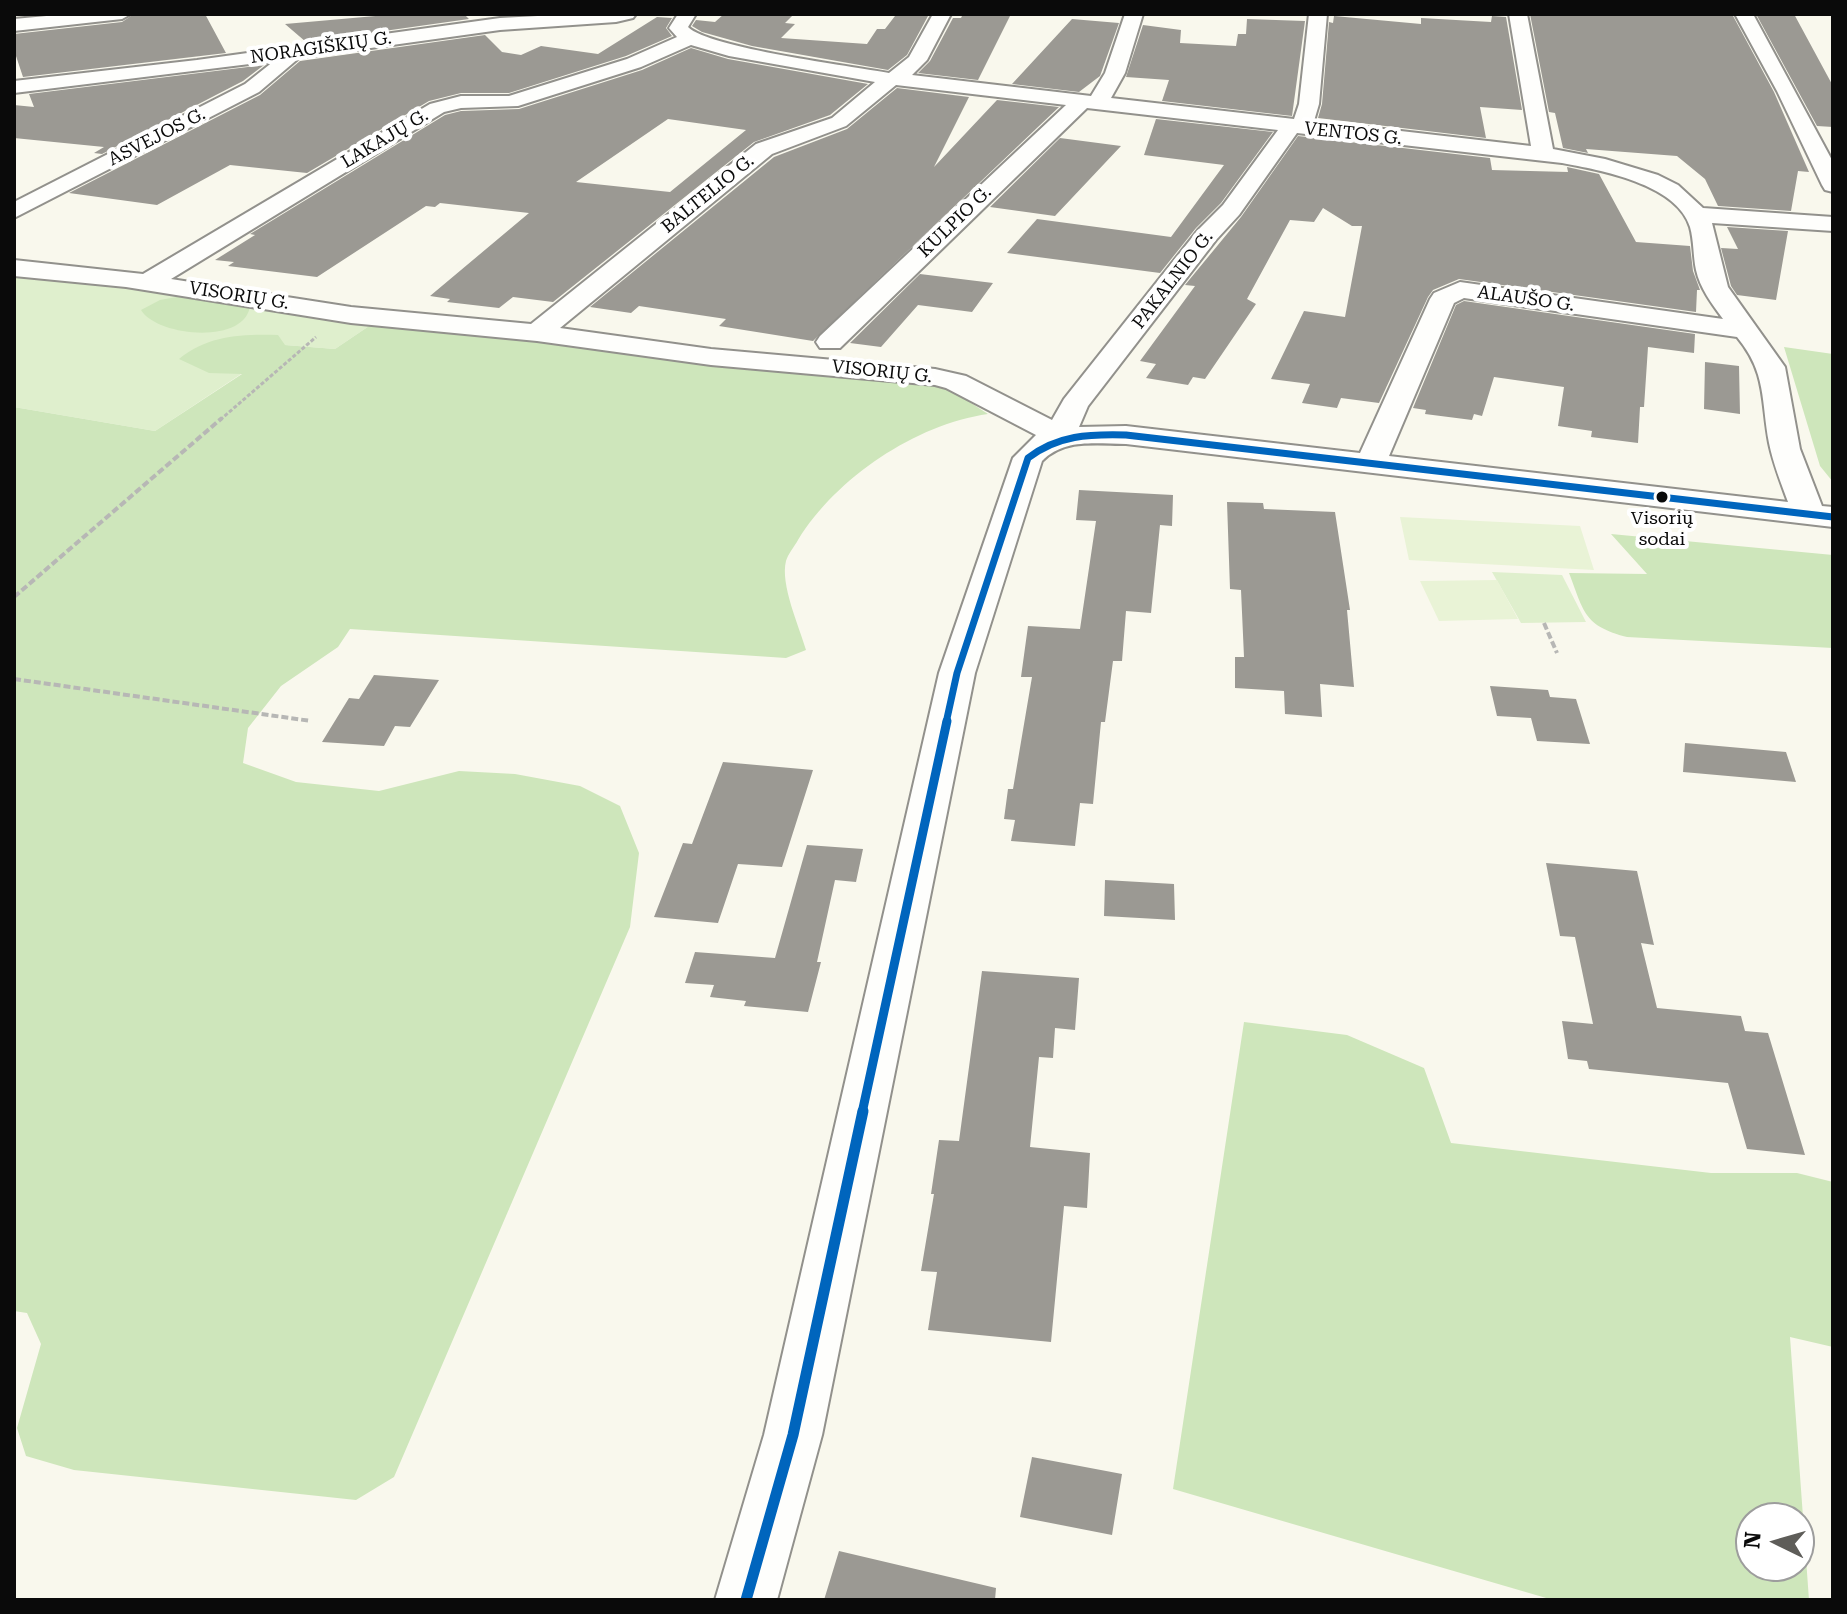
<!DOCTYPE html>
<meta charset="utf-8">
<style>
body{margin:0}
#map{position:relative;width:1847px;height:1614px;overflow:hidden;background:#f9f8ed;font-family:"Roboto Serif",serif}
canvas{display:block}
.frame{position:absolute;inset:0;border:16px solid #0a0a0a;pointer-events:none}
.north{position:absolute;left:1735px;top:1502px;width:80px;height:80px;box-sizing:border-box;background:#fff;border:2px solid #9d9d9d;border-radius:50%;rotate:275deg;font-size:22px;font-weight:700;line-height:32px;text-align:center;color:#0a0a0a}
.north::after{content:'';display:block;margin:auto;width:28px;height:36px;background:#5e5d59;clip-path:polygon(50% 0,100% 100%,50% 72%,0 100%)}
</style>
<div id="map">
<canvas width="1847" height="1614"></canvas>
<div class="frame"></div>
<div class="north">N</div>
</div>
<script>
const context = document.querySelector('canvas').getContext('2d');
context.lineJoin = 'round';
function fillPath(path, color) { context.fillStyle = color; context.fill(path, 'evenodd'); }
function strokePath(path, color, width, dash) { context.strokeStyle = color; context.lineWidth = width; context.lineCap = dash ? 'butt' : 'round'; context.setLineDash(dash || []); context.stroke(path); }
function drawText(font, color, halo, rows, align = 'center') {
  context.font = font + ' "Roboto Serif",serif'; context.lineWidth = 8; context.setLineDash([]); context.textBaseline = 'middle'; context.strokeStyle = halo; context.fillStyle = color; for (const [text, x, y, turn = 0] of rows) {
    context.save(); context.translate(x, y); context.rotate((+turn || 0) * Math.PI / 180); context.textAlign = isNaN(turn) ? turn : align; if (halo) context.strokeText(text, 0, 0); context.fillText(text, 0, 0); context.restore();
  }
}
fillPath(new Path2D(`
 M14 264 378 320 335 349 285 345 155 431 14 407Z
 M1492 572 1562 575 1586 622 1521 623Z`), '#dfefcd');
fillPath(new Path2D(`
 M182 296 250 305C247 345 157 337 141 310L160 300Z
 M378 320 928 383 951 390 988 414C916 424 836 478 798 540 794 547 788 554 786 561 780 584 799 626 806 650L786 658 350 629 338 647 281 686 248 728 243 763 296 782 379 791 459 771 515 774 580 786 620 806 639 853 630 927 394 1477 356 1500 74 1470 26 1456 17 1428 41 1344 27 1313 14 1311V407L155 431 242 374 209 373 179 359C209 335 241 334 278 335L285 345 335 349Z
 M1784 347 1833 354V482L1820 466Z
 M1611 534 1833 555V648L1627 637C1584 626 1584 612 1569 573L1647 574Z
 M1244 1022 1347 1035 1424 1068 1451 1143 1711 1173H1797L1833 1182V1347L1790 1337 1809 1600H1553L1173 1489ZM1799 1518V1566H1751V1518Z`), '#cee6bb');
fillPath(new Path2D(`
 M1400 517 1580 526 1594 570 1409 560Z
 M1497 580 1518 619 1439 621 1420 581Z`), '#e9f3d6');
fillPath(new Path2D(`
 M134 14H205L226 53 23 77 14 50V34L122 22Z
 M398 14H464L469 19 306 42 285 24Z
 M724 14H794L785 23 795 24 781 38 867 44 877 29H885L895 16H928L907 55 888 70 752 46 702 32 692 26 696 20 715 22Z
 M963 14H1011L978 80 918 73 930 61 953 18H961Z
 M1530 14H1732L1774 92 1809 172 1798 171 1791 211 1718 206 1705 179 1677 156 1586 149 1588 153 1563 148 1555 113 1549 112Z
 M1756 14H1794L1833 86V127L1817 126Z
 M1334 16 1421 24V18L1491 22 1492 16 1506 17 1522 110 1480 107 1486 138 1318 118 1322 104 1329 22 1333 23Z
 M657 17 672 18 666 28 672 36 626 56 509 93H461L429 101 307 173 230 165 157 205 69 193 260 95 300 61 485 35 502 52 521 55 541 46 598 54Z
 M1072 19 1119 23 1100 76 1079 92 1012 84Z
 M1247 19 1305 21 1292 116 1162 101 1169 80 1126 77 1143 25 1181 30 1180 43 1236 46 1238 34H1246Z
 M691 48 728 59 868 84 830 115 754 142 553 302 513 297 499 308 447 302 450 299 430 296 529 213 440 203 435 207 426 206 317 277 228 266 234 262 215 260 255 235 250 234 445 115 461 111 519 109 642 70ZM668 119 746 130 670 192 576 182Z
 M264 65 243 81 102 154 94 153 104 147 14 138V105L34 107 29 94Z
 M897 88 969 97 934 167 997 100 1059 107 813 341 719 326 726 319 639 306 631 313 590 307 774 157 847 129Z
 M1156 119 1273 132 1221 203 1196 228 1160 273 1007 253 1037 219 1171 237 1224 165 1144 155Z
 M1298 136 1490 158 1492 170 1568 172 1567 167 1599 174 1636 242 1690 246 1693 271 1700 290H1697L1696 312 1459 279 1433 290 1428 297 1379 403 1341 398 1337 408 1302 403 1310 384 1271 379 1304 311 1345 317 1362 226H1352L1323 208 1314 222 1290 220 1247 299 1256 304 1205 379 1193 377 1188 385 1146 378 1156 364 1140 361 1195 286 1185 285 1241 217Z
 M1060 138 1121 146 1055 216 990 207Z
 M1727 227 1788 231 1776 300 1737 295 1731 286 1721 248 1738 249Z
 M920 274 993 283 972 312 918 305 881 347 850 343Z
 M1464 301 1695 334 1694 353 1648 347 1644 407H1640L1638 443 1591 437 1592 431 1558 426 1564 387 1494 377 1482 416 1474 414 1472 420 1425 414 1426 410 1413 408 1456 305Z
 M1705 362 1739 366 1740 414 1704 409Z
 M1079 490 1173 495 1172 526 1160 525 1151 613 1126 611 1122 661H1113L1105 722H1101L1093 804 1080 803 1075 846 1011 841 1015 820 1004 819 1008 789H1013L1032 677H1021L1028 626 1080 629 1096 521 1076 520Z
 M1227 502 1263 503 1264 509 1335 512 1350 610H1347L1354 687 1320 684 1322 717 1285 714 1284 691 1235 688V657H1244L1241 590 1230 589Z
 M374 675 439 680 410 727 395 726 384 746 322 742 349 698 359 699Z
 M1490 686 1548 690 1550 697 1576 699 1590 744 1537 741 1531 718 1497 716Z
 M1685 743 1786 752 1796 782 1683 772Z
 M723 762 813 770 782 867 738 864 718 923 654 917 683 843 692 844Z
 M807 845 863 849 856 882 835 880 817 962H821L808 1012 744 1006 746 1001 710 997 714 985 685 983 695 952 775 958Z
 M1546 863 1637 871 1654 945 1641 943 1657 1008 1741 1016 1745 1031 1768 1033 1805 1155 1747 1149 1728 1083 1589 1069 1587 1061 1568 1059 1562 1021 1593 1024 1575 937 1560 936Z
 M1105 880 1174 884 1175 920 1104 916Z
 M982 971 1079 978 1075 1030 1055 1028 1053 1058 1039 1057 1030 1147 1090 1153 1087 1208 1064 1206 1051 1342 928 1330 937 1272 921 1271 934 1194H931L939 1140 959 1141Z
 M1032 1457 1122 1474 1112 1535 1020 1517Z
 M839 1551 996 1588 995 1600H824Z`), '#9b9993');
const minor = new Path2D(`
 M68 14H131L122 19 14 31V19Z
 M575 14H636L633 18 616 22 500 30 299 58 259 92 14 218V202L245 84 274 61 14 93V81L197 60 500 18Z
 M678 14H696L688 27C709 48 852 66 889 73L909 57 933 14H951L927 60 912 75 1091 96 1105 73 1125 14H1143L1125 73 1111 98 1294 119 1299 104 1309 14H1327L1319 104 1314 121 1531 146 1509 14H1527L1553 149 1605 159 1658 175 1678 185 1703 208 1833 217V231L1712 223 1728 287 1785 367 1800 449 1822 506 1833 507V527L1126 444C1096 444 1065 438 1042 461L975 673 822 1435 777 1600H715L764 1435 939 673 1013 458 1036 435 946 388 935 385 711 365 537 341 351 323 126 287 14 276V260L143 274 430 104 461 96H509L627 59 677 37 669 28ZM691 45 729 56 875 82 832 118 756 144 531 324 351 307 171 279 444 112 461 108 518 106 641 67ZM896 85 1066 105 820 336 816 342 820 348H840L1087 108 1278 130 1223 205 1198 230 1064 399 1052 420 966 376 935 369 711 349 560 328 772 154 846 126ZM1297 133 1562 163C1600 170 1677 184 1690 227 1694 241 1693 256 1696 270 1700 288 1712 304 1723 319L1460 282 1434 293 1430 299 1360 453 1126 426 1079 427 1088 406 1216 240 1239 215ZM1464 298 1737 337C1767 373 1761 401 1769 443 1773 463 1781 483 1788 502L1389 456 1454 303Z
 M1735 14H1753L1833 162V192L1825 190 1822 185 1777 91Z`);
strokePath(minor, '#92918c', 4);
strokePath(new Path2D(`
 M220 420 316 337`), '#b7b7b5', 3, [4, 2]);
strokePath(new Path2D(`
 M14 597 222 418
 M1544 623 1557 653
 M14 679 311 721`), '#b7b7b5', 4, [7, 3]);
fillPath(minor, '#fefefc');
strokePath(new Path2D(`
 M946 723 957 673 1028 458C1058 435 1089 434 1126 435L1833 517`), '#0065bd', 7);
strokePath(new Path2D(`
 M862 1113 947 721`), '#0065bd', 9);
strokePath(new Path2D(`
 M746 1600 793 1435 863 1111`), '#0065bd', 11);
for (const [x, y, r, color] of [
 [1662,497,7,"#0a0a0a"]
]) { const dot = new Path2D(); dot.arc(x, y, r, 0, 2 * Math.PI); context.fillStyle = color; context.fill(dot); strokePath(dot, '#fff', 3); }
drawText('18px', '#0a0a0a', '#fff', [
 ["NORAGIŠKIŲ G.",321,48,-8],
 ["VENTOS G.",1353,134,6],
 ["ASVEJOS G.",157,137,-27],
 ["LAKAJŲ G.",385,139,-31],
 ["BALTELIO G.",708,194,-39],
 ["KULPIO G.",955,222,-44],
 ["PAKALNIO G.",1173,280,-52],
 ["VISORIŲ G.",239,296,9],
 ["ALAUŠO G.",1526,299,8],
 ["VISORIŲ G.",882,372,6]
]);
drawText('18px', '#0a0a0a', '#fff', [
 ["Visorių",1662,519],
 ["sodai",1662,540]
]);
</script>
